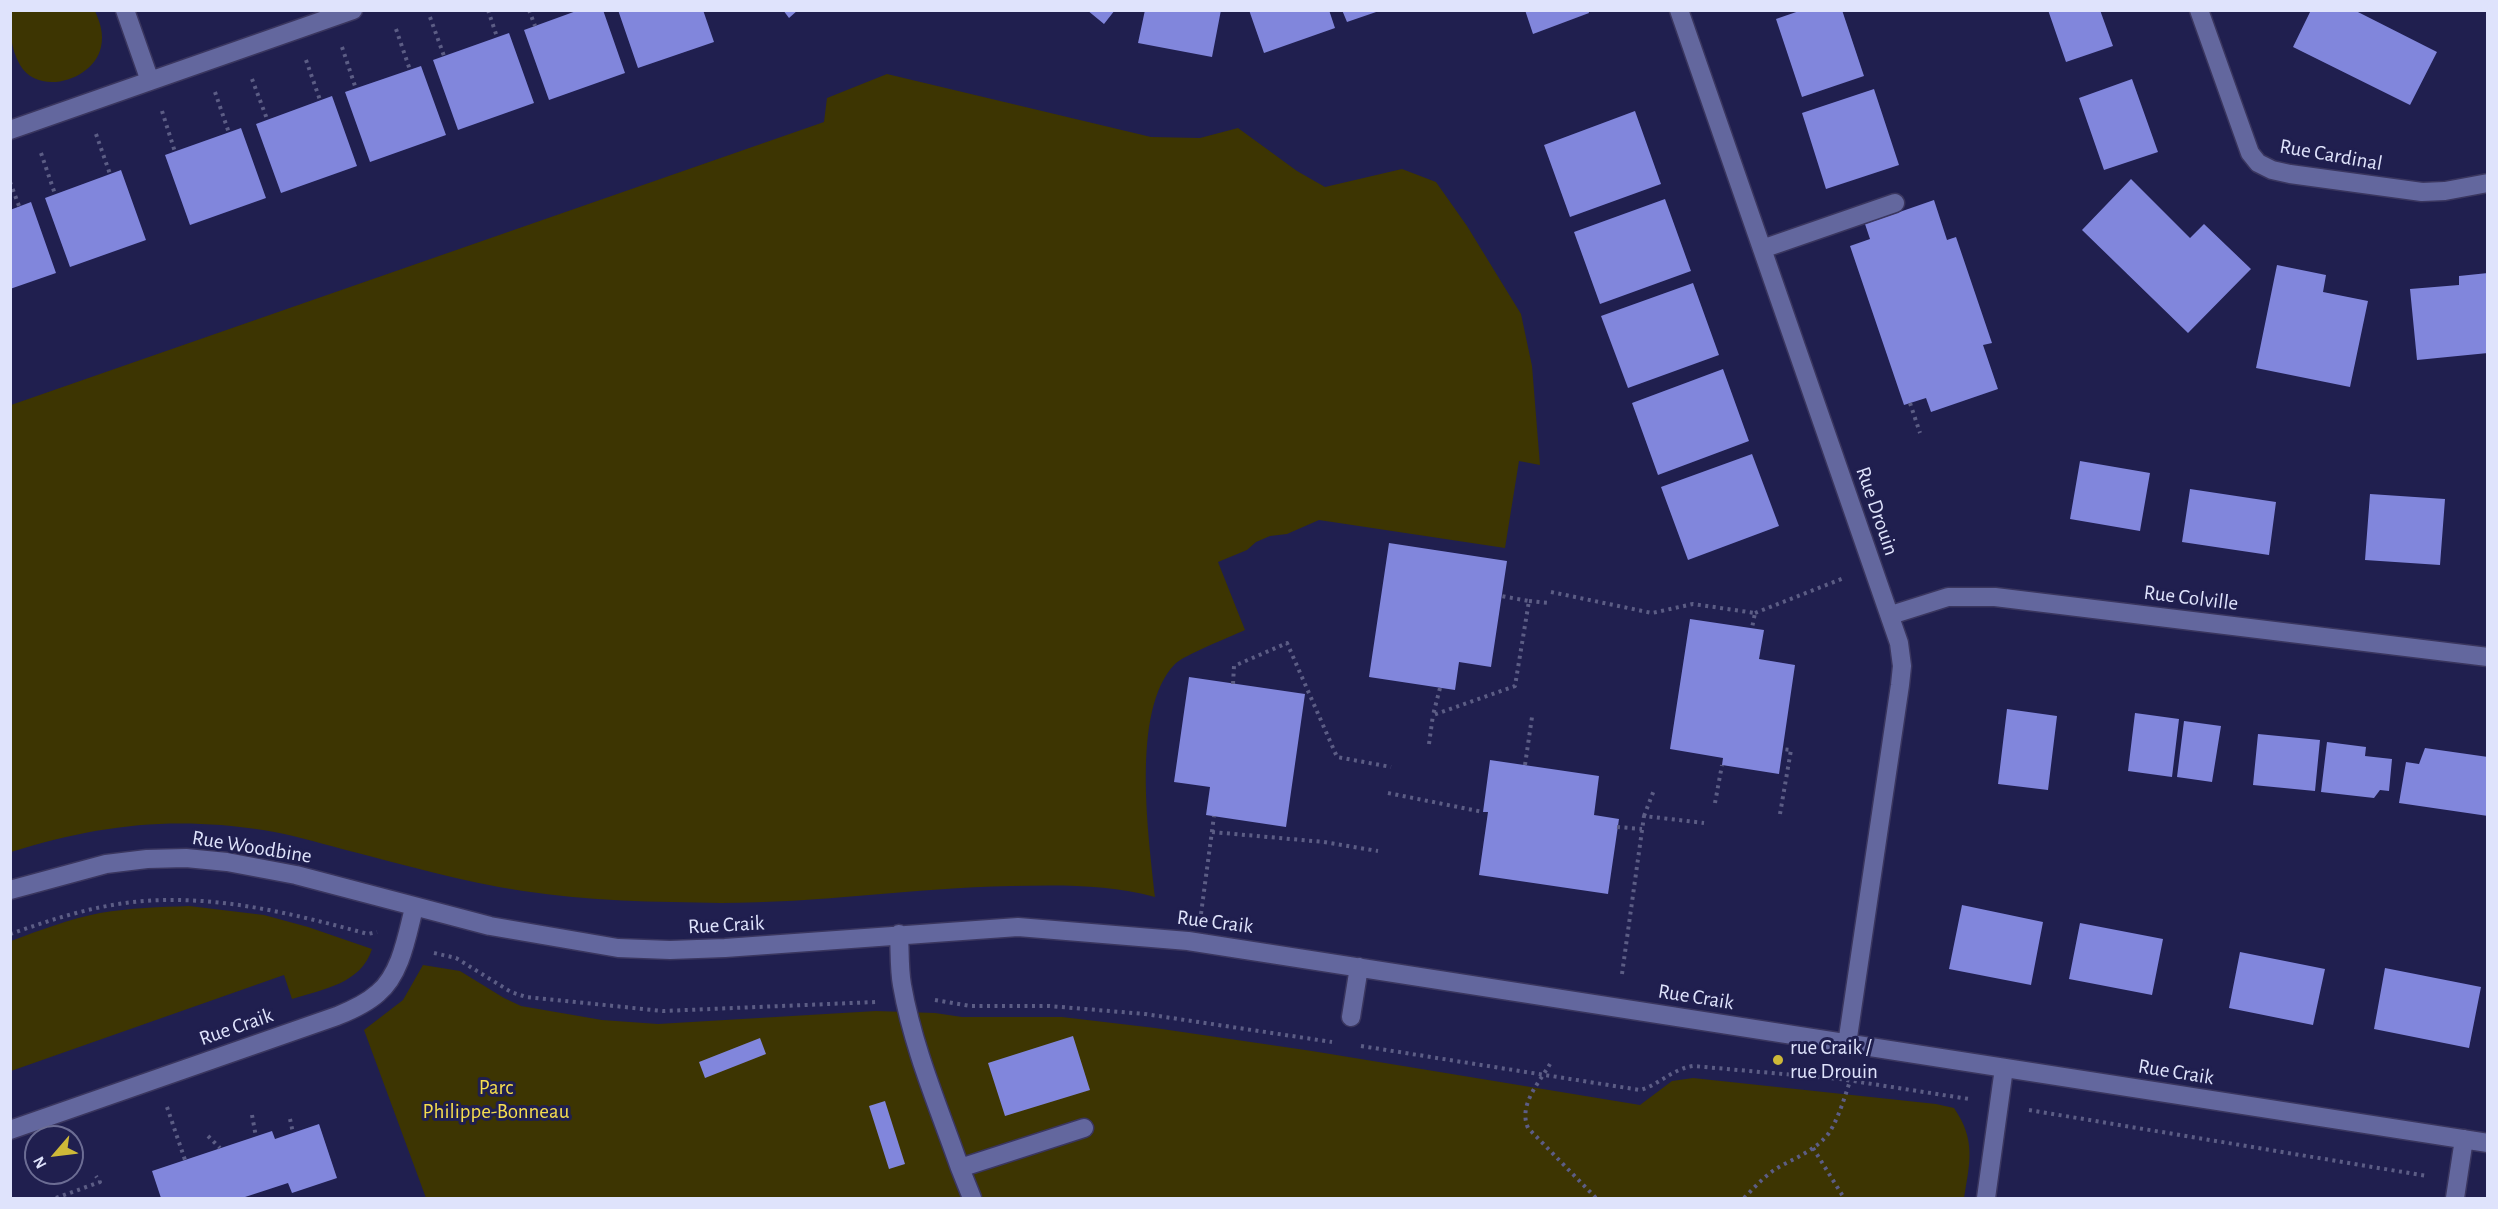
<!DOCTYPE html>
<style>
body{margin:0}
#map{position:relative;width:2498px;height:1209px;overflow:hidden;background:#201f4f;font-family:"Alegreya Sans",sans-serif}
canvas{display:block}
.frame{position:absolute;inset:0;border:12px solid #dfe3fc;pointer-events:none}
.north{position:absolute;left:24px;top:1125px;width:60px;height:60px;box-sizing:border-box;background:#201f4f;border:2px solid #6c6d94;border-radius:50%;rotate:242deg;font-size:16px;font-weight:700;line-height:24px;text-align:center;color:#dfe3fc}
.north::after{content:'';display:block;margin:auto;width:21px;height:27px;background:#ceb938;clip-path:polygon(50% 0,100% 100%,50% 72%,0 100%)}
</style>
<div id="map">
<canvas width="2498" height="1209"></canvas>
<div class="frame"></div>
<div class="north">N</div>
</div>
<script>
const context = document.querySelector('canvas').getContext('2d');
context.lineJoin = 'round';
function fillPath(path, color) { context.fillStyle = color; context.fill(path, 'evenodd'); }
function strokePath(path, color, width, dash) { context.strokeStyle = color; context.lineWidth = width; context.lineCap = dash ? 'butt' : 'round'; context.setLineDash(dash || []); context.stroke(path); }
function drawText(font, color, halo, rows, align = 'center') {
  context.font = font + ' "Alegreya Sans",sans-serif'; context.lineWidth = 6; context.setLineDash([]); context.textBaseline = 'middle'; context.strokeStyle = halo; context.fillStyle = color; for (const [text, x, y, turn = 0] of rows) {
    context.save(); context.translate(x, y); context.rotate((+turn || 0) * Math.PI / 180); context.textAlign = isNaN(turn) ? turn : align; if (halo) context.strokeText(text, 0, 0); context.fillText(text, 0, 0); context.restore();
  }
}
fillPath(new Path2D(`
 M10 11H95C100 22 104 34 101 47 94 80 39 97 20 65 10 47 10 30 10 11Z
 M887 74 1151 137 1200 138 1238 128 1297 171 1325 187 1402 169 1436 182 1467 226 1521 314 1532 366 1540 465 1519 461 1505 548 1319 520 1287 534 1270 536 1256 542 1247 550 1218 562 1245 630C1230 637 1184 655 1175 664 1130 710 1149 838 1155 897 1108 884 1060 885 1011 886 914 888 818 903 721 903 656 902 588 901 523 891 462 882 402 864 342 849 316 842 290 834 263 830 172 816 97 825 11 852V405L824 122 827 98Z
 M189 906 264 915 308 927 372 949C361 984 323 989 292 999L284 975 11 1071V941C40 930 70 919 100 913 130 908 160 907 189 906Z
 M423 965 460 971 504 998 521 1006 602 1020 658 1024 876 1011 935 1013 962 1017H1062L1155 1028 1312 1051 1640 1105 1672 1081 1693 1078 1936 1104 1954 1108C1976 1140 1970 1162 1964 1198H426L364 1030 403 1000Z`), '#3d3502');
fillPath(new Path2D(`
 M579 10H603L625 73 549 100 524 30Z
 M618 10H703L714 42 638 68Z
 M783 10H798L789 18Z
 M1087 10H1115L1104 24Z
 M1145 10H1221L1212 57 1138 43Z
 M1249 10H1329L1335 28 1264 53Z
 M1342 10H1379V11L1347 22Z
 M1525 10H1588L1589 13 1533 34Z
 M1802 10H1842L1864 76 1802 97 1776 19Z
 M2048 10H2100L2113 46 2066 62Z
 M2311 10H2354L2437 52 2410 105 2293 47Z
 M509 33 534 103 458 130 433 60Z
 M421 66 446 135 370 162 345 92Z
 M2132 79 2158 152 2104 170 2079 98Z
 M1874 89 1899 165 1826 189 1802 113Z
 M332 96 357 166 281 193 256 124Z
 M1635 111 1661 184 1570 217 1544 145Z
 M241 128 266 198 190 225 165 155Z
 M121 170 146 240 70 267 45 198Z
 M2131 179 2190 238 2204 224 2251 269 2188 333 2082 230Z
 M1665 199 1691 271 1600 304 1574 232Z
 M1934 200 1947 240 1956 237 1992 343 1983 345 1998 389 1931 412 1926 398 1904 405 1850 246 1870 239 1865 224Z
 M31 202 56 273 10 289V210Z
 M2277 265 2326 275 2323 292 2368 301 2350 387 2256 368Z
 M2488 273V353L2417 360 2410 289 2459 285V276Z
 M1693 283 1719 355 1628 388 1601 316Z
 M1723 369 1749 441 1658 475 1632 403Z
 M1752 454 1779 526 1688 560 1661 487Z
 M2080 461 2150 473 2140 531 2070 519Z
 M2190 489 2276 502 2269 555 2182 542Z
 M2370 494 2445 499 2440 565 2365 560Z
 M1389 543 1507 561 1491 667 1459 662 1455 690 1369 677Z
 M1690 619 1764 630 1759 659 1795 665 1779 774 1722 765 1723 758 1670 749Z
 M1189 677 1305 694 1286 827 1206 815 1210 787 1174 782Z
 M2007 709 2057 716 2048 790 1998 784Z
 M2135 713 2179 719 2172 777 2128 771Z
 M2184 721 2221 726 2212 782 2177 777Z
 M2258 734 2320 740 2315 791 2253 785Z
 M2327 742 2366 747 2365 756 2392 759 2389 791 2380 790 2374 798 2321 792Z
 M2425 748 2488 757V816L2399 803 2406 762 2419 764Z
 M1490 760 1599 776 1594 815 1619 819 1608 894 1479 875 1488 812H1483Z
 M1962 905 2043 922 2031 985 1949 969Z
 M2080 923 2163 939 2152 995 2069 979Z
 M2240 952 2325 969 2313 1025 2229 1008Z
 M2385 968 2481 987 2469 1048 2374 1029Z
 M1073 1036 1090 1090 1005 1116 988 1063Z
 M760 1038 766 1054 705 1078 699 1062Z
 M885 1101 905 1164 889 1169 869 1106Z
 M319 1124 337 1178 292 1193 288 1183 242 1198H161L152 1171 272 1131 275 1139Z`), '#8186dc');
const minor = new Path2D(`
 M125 10 150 81
 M1679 10 1899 643 1902 666 1900 685 1847 1044
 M2199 10 2250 153 2258 163 2272 170 2290 174 2422 192 2445 191 2488 183
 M10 130 353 10
 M1762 249 1895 203
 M1891 615 1948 597H1995L2488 657
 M10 890 106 864 147 859 186 858 227 862 296 875 490 926 618 948 670 950 725 948 1018 927 1188 941 2488 1143
 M899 934C900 951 899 968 902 985 913 1048 939 1108 960 1168L1084 1128
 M1351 1017 1359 967
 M10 1130 337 1016C352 1010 367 1003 378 993 401 974 407 935 414 908
 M960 1168 972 1198
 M1986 1198 2004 1068
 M2455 1198 2464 1139`);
strokePath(minor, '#3a365f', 21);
strokePath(new Path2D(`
 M488 10 497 37
 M529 10 535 26
 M430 17 444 56
 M396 29 410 70
 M342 47 356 89
 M306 60 320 100
 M252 79 267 119
 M215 92 229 133
 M162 111 175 152
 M96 134 110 174
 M41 153 55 194
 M10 182 19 206
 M1910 403 1920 433
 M1551 592 1652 613 1693 604 1755 613 1752 628
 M1529 601 1550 603
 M1755 613 1844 578
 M1233 684 1234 666 1287 643 1337 757 1391 767
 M1440 688 1433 715 1515 686 1529 601 1501 596
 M1429 744 1433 715
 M1525 765 1532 717
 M1388 793 1483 812
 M1715 803 1722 765
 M1780 814 1791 750 1782 749
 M1644 816 1654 790
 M1617 827 1642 829
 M1212 832 1324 842 1378 851
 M1201 914 1214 816
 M10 934C42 923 74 912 107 906 196 889 283 911 368 934L377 932
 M434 953 456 958 511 992 526 997 663 1011 876 1002
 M1622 974 1644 816 1704 823
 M935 1000 970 1006H1049L1145 1014 1332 1042
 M1361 1046 1640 1090C1659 1085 1672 1069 1693 1066L1840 1079 1969 1099
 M1550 1064C1539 1083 1518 1105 1528 1128L1596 1198
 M167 1107 185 1160
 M2029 1110 2427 1176
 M252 1115 256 1137
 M290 1119 293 1133
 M208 1136 220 1148
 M1813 1148 1844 1198
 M56 1198 100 1182 96 1176
 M1744 1198C1755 1187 1765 1175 1779 1167 1797 1157 1816 1150 1829 1133 1839 1117 1844 1099 1850 1081`), '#5c5d85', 4, [3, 4.5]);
strokePath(minor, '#63679e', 18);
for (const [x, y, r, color] of [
 [1778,1060,6,"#ceb938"]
]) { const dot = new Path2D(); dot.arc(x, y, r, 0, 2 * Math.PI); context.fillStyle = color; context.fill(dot); strokePath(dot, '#201f4f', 2); }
drawText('21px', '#dfe3fc', '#201f4f', [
 ["Rue Cardinal",2331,155,10],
 ["Rue Drouin",1877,511,71],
 ["Rue Colville",2191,598,7],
 ["Rue Woodbine",252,847,9],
 ["Rue Craik",1215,922,7],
 ["Rue Craik",726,925,-3],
 ["Rue Craik",1696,997,9],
 ["Rue Craik",236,1027,-19],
 ["Rue Craik",2176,1072,9]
]);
drawText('21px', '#dfe3fc', '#201f4f', [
 ["rue Craik /",1790,1048],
 ["rue Drouin",1790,1072]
], 'left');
drawText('21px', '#f5dd4f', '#201f4f', [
 ["Parc",496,1088],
 ["Philippe-Bonneau",496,1112]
]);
</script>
